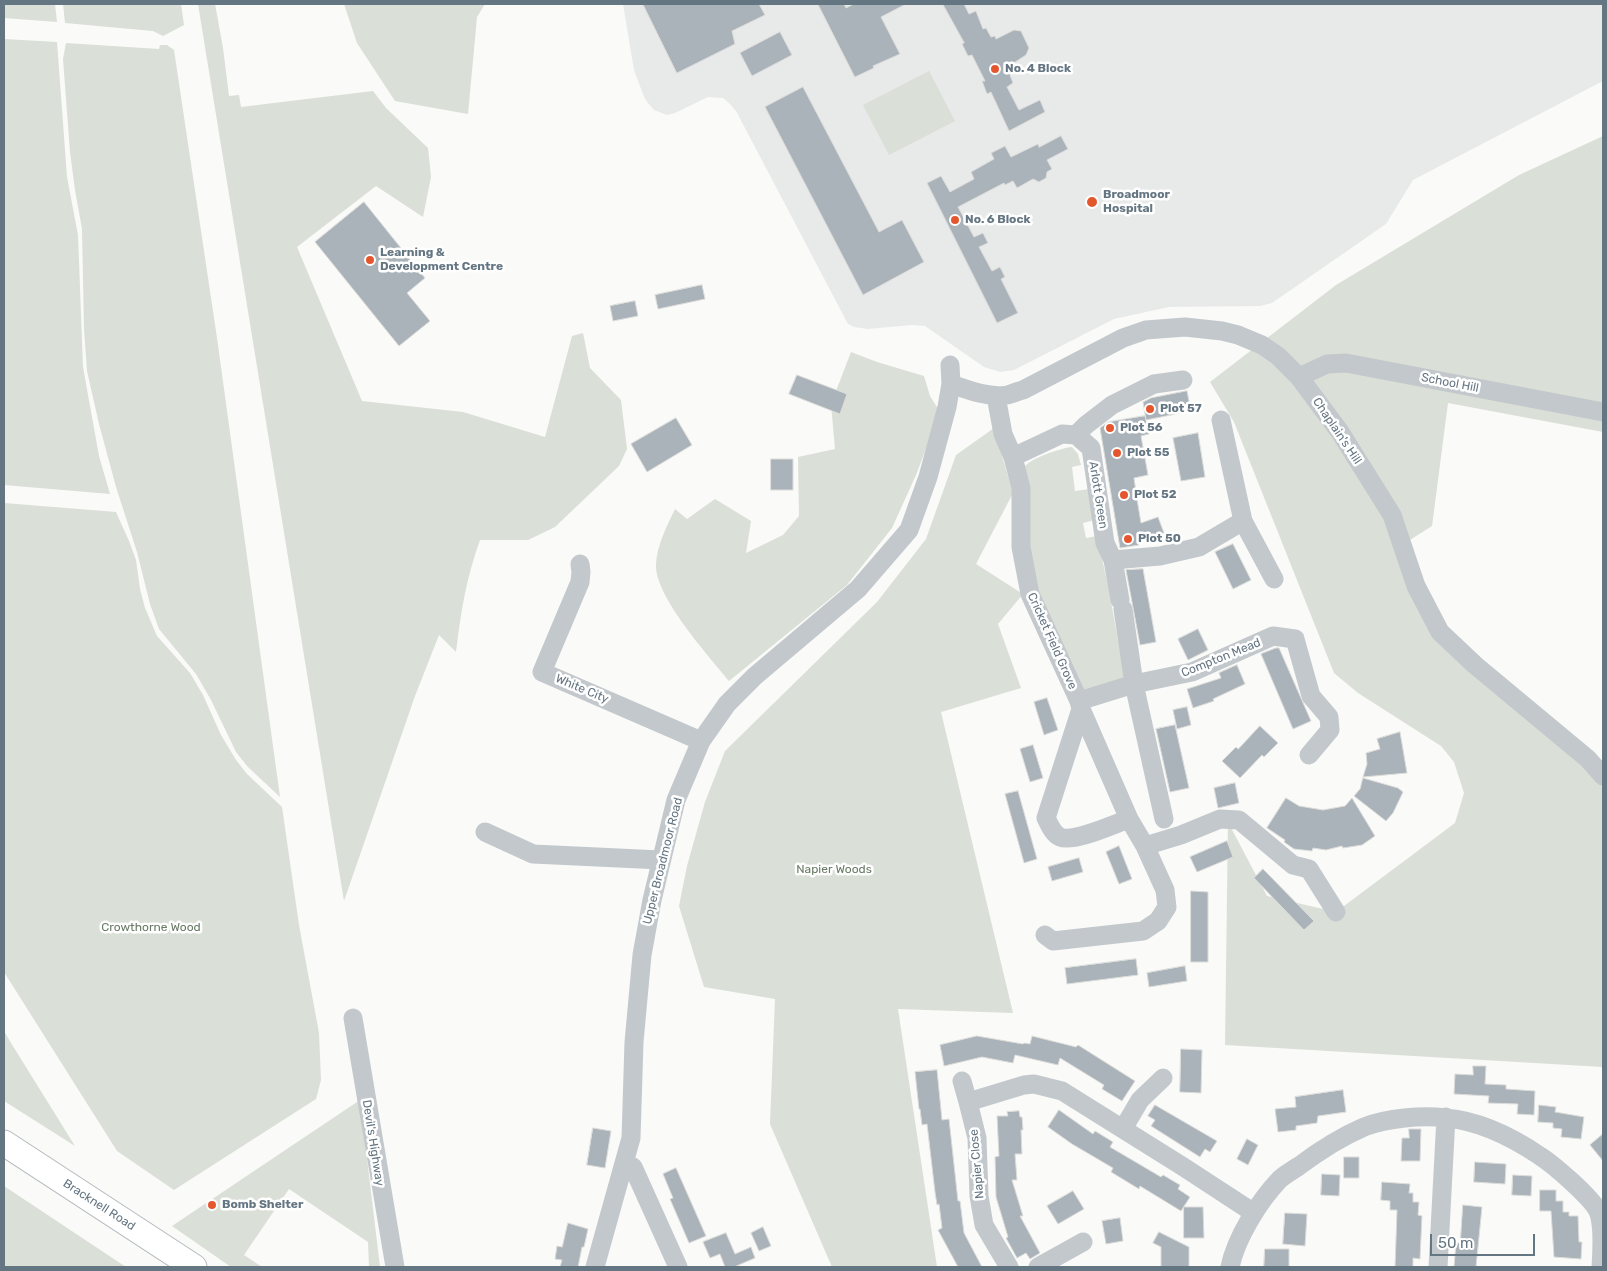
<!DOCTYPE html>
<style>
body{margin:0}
#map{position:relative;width:1607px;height:1271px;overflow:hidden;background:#fafaf8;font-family:Rubik,sans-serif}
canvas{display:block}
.frame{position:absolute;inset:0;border:5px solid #657683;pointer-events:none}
.scale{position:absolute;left:1430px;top:1234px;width:105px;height:22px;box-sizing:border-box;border:2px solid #657683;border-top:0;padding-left:6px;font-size:15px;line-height:18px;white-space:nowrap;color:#657683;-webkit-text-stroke:4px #fff;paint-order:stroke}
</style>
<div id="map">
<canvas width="1607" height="1271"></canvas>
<div class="frame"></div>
<div class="scale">50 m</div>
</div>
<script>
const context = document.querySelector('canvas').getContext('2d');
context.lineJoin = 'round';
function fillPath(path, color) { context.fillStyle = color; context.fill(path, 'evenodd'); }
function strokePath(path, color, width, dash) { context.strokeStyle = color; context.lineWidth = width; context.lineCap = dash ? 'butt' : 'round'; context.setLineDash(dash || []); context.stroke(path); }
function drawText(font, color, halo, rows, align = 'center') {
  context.font = font + ' Rubik,sans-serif'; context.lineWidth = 5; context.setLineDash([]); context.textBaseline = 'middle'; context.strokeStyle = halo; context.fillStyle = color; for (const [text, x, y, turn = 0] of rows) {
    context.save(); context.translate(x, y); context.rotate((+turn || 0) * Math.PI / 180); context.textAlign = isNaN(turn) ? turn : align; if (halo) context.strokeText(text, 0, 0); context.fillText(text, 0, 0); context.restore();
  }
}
fillPath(new Path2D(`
 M623 4H1603V81L1413 180 1386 224 1272 303 1260 306 1169 307 1114 319 1014 370 1000 372 984 367 925 326 912 325 868 329 854 327 848 324 736 111 730 104 723 98 708 97 675 113 667 115 654 110 648 103 644 97 634 70Z`), '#e8e9e9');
fillPath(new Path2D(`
 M4 4H55L57 22 4 18Z
 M63 4H181L184 25 163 36 153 31 65 23Z
 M198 4H215L223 48 229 96 239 95 241 107 373 91 386 108 428 148 431 177 423 217 376 186 297 247 362 401 463 412 545 437 572 336 583 333 590 368 621 400 627 449 619 466 555 527 528 540H480C466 579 461 611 456 652L439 635 415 696 344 901Z
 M344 4H485L477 17 468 114 395 101 357 43Z
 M4 39 57 42 67 177 78 235 83 367 99 456 110 494 4 485Z
 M66 43 159 49 160 45H167L174 50 217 338 280 797 248 767 236 752 211 700 196 674 159 629 150 604 137 552 116 487 99 424 87 371 84 329 82 229 75 190 70 152 63 59Z
 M929 71 955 121 889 155 863 105Z
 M1603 136V432L1448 403 1432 526 1402 545 1440 632 1603 776V1067L1225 1045 1228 822 1267 896 1336 912 1455 823 1464 793 1454 762 1441 746 1358 693 1334 673 1234 422 1210 382 1336 285 1519 175Z
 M851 352 877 362 924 376 930 396 940 412 916 475 892 528 847 585 729 681C709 656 654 596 656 564 657 545 667 526 675 509L687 519 715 499 751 521 746 553 783 535 799 516 798 457 835 449 831 404Z
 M994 428 1013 493 976 564 1023 594 998 624 1021 688 941 712 1013 1013 898 1009 937 1267H832L770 1124 775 999 704 987 679 906 687 866 705 802 725 751 877 602 926 539 956 455Z
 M1072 447 1078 454 1081 465 1072 467 1075 491 1090 489 1095 520 1083 523 1086 538 1097 536 1109 590 1126 685 1083 692 1034 580 1030 553 1024 468C1028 459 1061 448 1072 447Z
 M4 503 116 512 129 541 136 560 140 589 145 608 157 636 190 673 203 695 221 735 236 760 247 774 282 807 299 925 319 1033 321 1080 316 1099 174 1190 117 1151 4 972Z
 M4 1031 11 1043 75 1146 4 1101Z
 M360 1100 380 1267H369L368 1242 289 1189 244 1255 262 1267H231L172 1226Z
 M4 1186 126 1267H4Z`), '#dadfd7');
const building = new Path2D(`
 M643 4H759L765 15 732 31 735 44 677 73Z
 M818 4H844L846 8 854 4H906L881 17 900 54 873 66 874 68 855 77Z
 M943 4H964L969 14 976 11 983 29 986 28 991 37 995 36 996 39 1014 30 1021 31 1029 48 1026 55 1009 66 1012 71 1010 75 1013 83 1007 87 1019 110 1040 100 1045 112 1009 131 991 92 987 94 982 81H985L972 55 968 56 962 44 964 43Z
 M780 32 792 55 752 76 740 53Z
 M803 87 879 232 902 220 924 262 863 295 765 107Z
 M1061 136 1068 149 1047 160 1052 169 1047 172 1046 178 1039 182 1033 179 1017 188 1013 181 1005 185 1004 183 958 207 974 237 983 233 988 243 979 247 992 271 1000 267 1005 277 1001 279 1018 313 997 323 927 183 941 176 950 192 974 179 971 172 994 159 991 153 1005 146 1011 157 1038 144 1039 147Z
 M364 202 425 278 407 293 430 321 399 346 315 242Z
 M702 285 705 299 658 309 655 295Z
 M635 301 638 316 613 321 610 306Z
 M797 375 847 394 840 414 789 394Z
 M1187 391 1191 411 1146 420 1143 402 1151 398Z
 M1145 416 1149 434 1141 436 1148 475 1134 478 1137 499 1141 523 1158 517 1164 533 1138 542 1139 545 1120 548 1100 428 1108 422Z
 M676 418 692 445 647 472 631 444Z
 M1198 433 1205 477 1181 481 1173 438Z
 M771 459H793V490H771Z
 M1233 544 1251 580 1233 589 1215 552Z
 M1143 569 1156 642 1140 645 1126 570Z
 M1198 629 1208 650 1188 660 1178 639Z
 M1276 648H1279L1311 721 1293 729 1261 654Z
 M1237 665 1245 684 1213 699 1214 701 1193 708 1187 689 1221 678 1219 673Z
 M1047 698 1058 730 1044 735 1034 702Z
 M1187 707 1191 725 1177 729 1173 710Z
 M1175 725 1189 788 1170 792 1156 729Z
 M1260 726 1278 743 1264 757 1262 755 1240 778 1222 761 1236 747 1238 749Z
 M1400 732 1407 773 1363 777 1367 764 1366 753 1380 749 1377 739Z
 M1033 745 1043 778 1030 782 1020 749Z
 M1363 778 1398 788 1403 792 1393 813 1386 821 1354 796 1360 789Z
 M1235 783 1239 803 1218 808 1214 788Z
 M1018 791 1037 859 1024 863 1005 794Z
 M1286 798 1299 806 1323 810 1345 806 1352 798 1375 836 1362 845 1343 848 1342 846 1326 850 1313 848 1312 851 1294 849 1284 842 1285 840 1267 828Z
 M1227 841 1233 857 1197 872 1190 857Z
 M1119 846 1132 879 1119 884 1106 852Z
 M1079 858 1083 872 1052 881 1048 867Z
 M1263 869 1314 921 1304 930 1254 878Z
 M1191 891 1208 892V962H1191Z
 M1136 959 1138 975 1067 984 1065 968Z
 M1185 966 1187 981 1149 987 1147 973Z
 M977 1036 1023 1044 1024 1043 1030 1044 1032 1036 1076 1047 1078 1045 1135 1081 1122 1101 1102 1089 1104 1085 1060 1058 1058 1065 1015 1055 1013 1063 982 1057 944 1066 940 1045Z
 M1181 1049 1202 1050 1201 1093 1180 1092Z
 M1473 1066H1486L1485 1084 1506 1085V1089L1535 1091 1534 1115 1517 1114 1518 1104 1488 1103 1489 1096 1454 1094 1455 1074 1473 1075Z
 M937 1070 942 1120 949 1119 958 1201H960L964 1233 982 1267H958L938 1230 942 1228 939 1204 937 1205 935 1192 927 1124 922 1125 920 1109H919L915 1072Z
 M1343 1090 1346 1112 1318 1116 1317 1123 1296 1126V1130L1278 1132 1275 1109 1296 1107 1295 1097Z
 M1155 1105 1217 1141 1210 1152 1205 1149 1200 1157 1151 1126 1155 1120 1148 1116Z
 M1539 1105 1556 1107 1555 1112 1561 1113 1584 1117 1581 1139 1561 1137 1562 1129 1553 1128V1123L1538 1122Z
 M1059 1110 1093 1134 1095 1131 1113 1142 1110 1147 1161 1177 1163 1175 1180 1185 1178 1189 1190 1197 1181 1211 1140 1186 1139 1189 1111 1172 1113 1168 1072 1144 1048 1127Z
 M1019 1111 1020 1117H1022L1023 1130H1021L1022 1154H1015L1017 1180H1012L1023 1216H1020L1040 1253 1030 1259 1026 1253 1017 1258 1006 1238 1008 1237 996 1197 995 1157 999 1156 997 1116H1008L1007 1112Z
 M593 1128 611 1131 605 1168 587 1165Z
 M1409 1129H1421L1420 1161H1401L1402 1138H1409Z
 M1603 1134V1161L1590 1145Z
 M1247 1139 1258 1145 1248 1165 1237 1159Z
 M1344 1157H1359V1178H1344Z
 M1475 1162 1506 1164 1505 1184 1474 1182Z
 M676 1168 706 1236 689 1243 670 1199 673 1198 663 1174Z
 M1322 1174 1340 1175 1339 1196 1321 1195Z
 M1513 1175 1532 1176 1531 1196 1512 1195Z
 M1382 1182 1410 1184 1409 1193H1413V1202H1419L1418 1215 1422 1216 1420 1259 1413 1258V1267H1395L1397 1210H1390V1201L1381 1200Z
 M1540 1190H1556V1201H1563V1212H1569V1216H1578L1579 1242H1582L1581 1259 1554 1257 1551 1211H1540Z
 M1073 1191 1084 1209 1058 1224 1047 1206Z
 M1463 1205 1482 1207 1476 1267H1454L1456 1243H1460Z
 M1184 1207H1203L1204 1238H1184Z
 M1285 1213 1307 1214 1305 1246 1283 1244Z
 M1120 1218 1123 1241 1106 1244 1102 1221Z
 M568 1223 588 1229 584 1247H582L578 1267H560L562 1260 555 1259 557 1246 562 1247Z
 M763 1227 771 1246 759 1251 751 1233Z
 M1159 1232 1189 1247V1267H1161V1247L1153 1243Z
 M726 1233 735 1254 751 1247 755 1258 734 1267H725L720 1254 710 1258 703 1242Z
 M1265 1249H1289V1267H1264Z`);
fillPath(building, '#aab3b9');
strokePath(building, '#dcdcda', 1);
const major = new Path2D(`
 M4 1143 194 1267`);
strokePath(major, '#b5babe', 27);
strokePath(new Path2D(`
 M1299 377 1327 364 1346 363 1603 412
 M951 384C968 390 989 398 1007 395 1012 394 1018 391 1023 390L1123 338 1146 330 1185 327 1222 331 1238 335 1262 345 1278 356 1299 377 1340 432 1392 515 1416 586 1440 632 1475 665 1588 759 1603 776
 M996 396 1003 434 1013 457 1021 488V547L1030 594 1079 701 1081 709 1129 819 1145 846 1181 835 1220 819 1239 820 1293 865 1309 869 1336 912
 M1221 420 1243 521 1274 579
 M1076 435 1086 425 1112 405 1154 384 1183 380
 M1013 457 1062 434 1076 435 1091 448 1105 543 1113 560 1160 556 1199 547 1243 521
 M1113 560 1120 600
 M580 564 581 572 580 582 542 672 701 741
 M1123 609 1134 684 1164 819
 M1079 701 1134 684 1192 672 1273 636 1295 639 1311 696 1329 717 1330 730 1309 755
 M1081 709 1046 818C1049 824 1053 834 1060 837 1074 843 1114 824 1129 819
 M485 832 533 854 661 860
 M1045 935 1053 941 1143 931 1158 921 1167 907 1165 890 1145 846
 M353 1018 395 1267
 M962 1081 968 1102
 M1123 1129 1140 1100 1163 1078
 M625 1163 633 1167 678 1267
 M595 1267 631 1138 634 1042 642 955 652 900 676 800 701 741 727 704 755 676 858 589 909 530 928 477 947 407 951 384 950 365
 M1009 1267 984 1225 979 1196 977 1138 968 1102 1024 1085 1034 1084 1062 1091 1182 1166 1254 1213
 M1038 1267 1083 1242
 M1230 1267C1236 1238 1259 1201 1280 1179 1286 1174 1293 1170 1299 1166 1319 1151 1341 1137 1364 1127 1387 1118 1422 1115 1446 1118 1481 1121 1512 1137 1540 1156 1554 1165 1591 1197 1598 1211 1604 1225 1602 1251 1601 1267
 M1438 1267 1446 1117`), '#c3c8cc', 19);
strokePath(major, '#fff', 25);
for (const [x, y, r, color] of [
 [995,69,5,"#e4572e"],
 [1092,202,6,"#e4572e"],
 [955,220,5,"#e4572e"],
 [370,260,5,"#e4572e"],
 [1150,409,5,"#e4572e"],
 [1110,428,5,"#e4572e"],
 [1117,453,5,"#e4572e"],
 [1124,495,5,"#e4572e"],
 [1128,539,5,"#e4572e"],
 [212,1205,5,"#e4572e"]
]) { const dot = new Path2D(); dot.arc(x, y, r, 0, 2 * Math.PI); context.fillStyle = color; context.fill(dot); strokePath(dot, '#fff', 2); }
drawText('bold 12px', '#657683', '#fff', [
 ["No. 4 Block",1005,69],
 ["Broadmoor",1103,195],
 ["Hospital",1103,209],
 ["No. 6 Block",965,220],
 ["Learning &",380,253],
 ["Development Centre",380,267],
 ["Plot 57",1160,409],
 ["Plot 56",1120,428],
 ["Plot 55",1127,453],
 ["Plot 52",1134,495],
 ["Plot 50",1138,539],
 ["Bomb Shelter",222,1205]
], 'left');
drawText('12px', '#657683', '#fff', [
 ["School Hill",1450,383,11],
 ["Chaplain's Hill",1337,431,56],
 ["Arlott Green",1098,495,81],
 ["Cricket Field Grove",1052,641,66],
 ["Compton Mead",1221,658,-22],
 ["White City",582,689,23],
 ["Upper Broadmoor Road",663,861,-76],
 ["Devil's Highway",373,1143,81],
 ["Napier Close",977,1164,-95],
 ["Bracknell Road",99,1205,33]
]);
drawText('12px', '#687a64', '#fff', [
 ["Napier Woods",834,870],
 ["Crowthorne Wood",151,928]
]);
</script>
